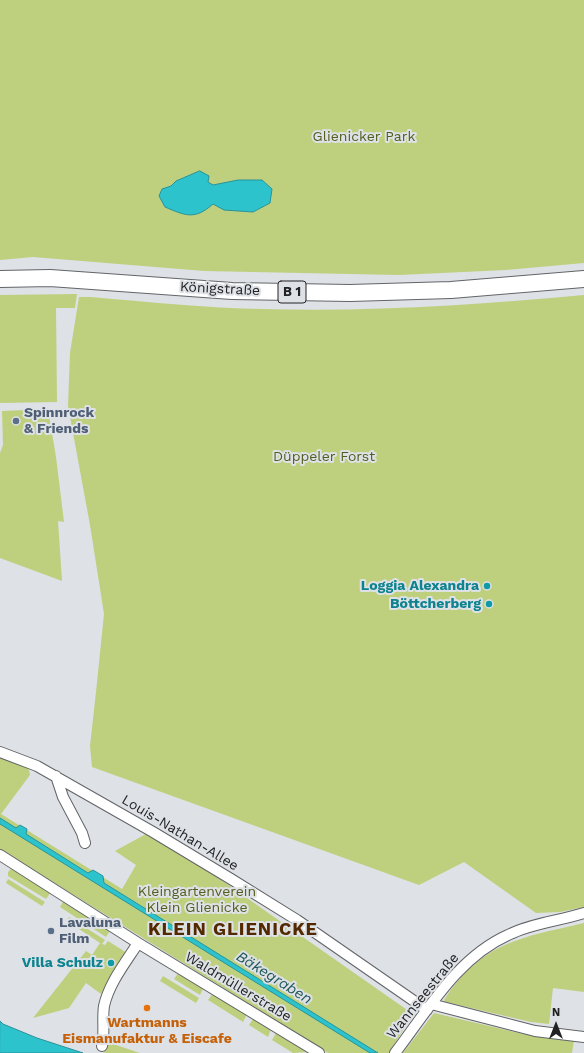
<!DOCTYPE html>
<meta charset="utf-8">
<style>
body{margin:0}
#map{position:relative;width:584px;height:1053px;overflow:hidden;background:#dee1e5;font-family:"Work Sans",sans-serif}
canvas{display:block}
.north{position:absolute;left:536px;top:1005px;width:40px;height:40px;-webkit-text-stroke:3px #dee1e5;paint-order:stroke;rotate:0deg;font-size:11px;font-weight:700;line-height:16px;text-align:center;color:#212224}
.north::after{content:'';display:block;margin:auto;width:14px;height:18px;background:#212224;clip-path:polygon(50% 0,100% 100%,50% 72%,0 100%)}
</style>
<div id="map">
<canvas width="584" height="1053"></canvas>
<div class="north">N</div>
</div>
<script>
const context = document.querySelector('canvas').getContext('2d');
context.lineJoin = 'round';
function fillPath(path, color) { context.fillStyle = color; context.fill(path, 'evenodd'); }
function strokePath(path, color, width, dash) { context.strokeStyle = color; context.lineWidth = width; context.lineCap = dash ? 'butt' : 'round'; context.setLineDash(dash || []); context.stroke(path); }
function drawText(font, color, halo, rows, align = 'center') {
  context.font = font + ' "Work Sans",sans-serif'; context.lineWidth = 4; context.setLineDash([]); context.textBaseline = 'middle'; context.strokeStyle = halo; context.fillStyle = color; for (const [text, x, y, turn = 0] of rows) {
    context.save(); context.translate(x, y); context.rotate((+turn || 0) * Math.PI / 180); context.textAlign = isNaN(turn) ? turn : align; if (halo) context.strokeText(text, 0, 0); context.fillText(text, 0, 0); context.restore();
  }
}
fillPath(new Path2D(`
 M0 0H584V263L506 270 399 275 204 271 33 257 0 260Z
 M77 294 75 308H56L57 402 0 403V295Z
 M584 295V907L560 912 536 913 464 862 419 885 92 767 90 746 96 692 104 614 90 525 68 406 70 353 79 297H91C148 302 206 308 263 309 370 312 478 305 584 295Z
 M48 409 56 457 64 522 58 521 62 581 0 558V453L3 445 2 411Z
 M0 755 24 765 29 770 30 775 1 814 122 889 136 865 115 851 146 834 214 875 413 1014 389 1053H328L0 849Z
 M11 869H14L51 892 46 899 8 876V872Z
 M8 879 45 902 42 906 6 883Z
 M64 900 111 929 106 937 60 907Z
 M69 917 105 940 102 944 105 945 108 941 127 953 101 994 86 983 69 1008 33 1018 86 951 92 955 100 943 67 921Z
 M584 923V992L553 988 549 1024 531 1022 445 1002 444 1000C483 941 521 938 584 923Z
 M179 972 204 987 200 995 174 979Z
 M163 976 199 998 196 1003 160 981Z
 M213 993 247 1014 243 1022 208 1000Z
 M434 1013 523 1034 574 1040 572 1053H403Z
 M255 1018 271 1029 268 1037 249 1025 253 1019Z
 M276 1033H279L306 1050V1052L293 1053 272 1040Z
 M107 1042 140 1053H104Z`), '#bed07e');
const water = new Path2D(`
 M200 171 209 176 208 182 213 185 238 180H262L272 189 270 203 253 212 224 210 213 204C195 220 186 216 165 207L159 196 162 189 171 186 176 181 183 178Z
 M0 818 16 828 20 825 27 829 26 834 88 873 93 870 103 876 104 883 378 1053H370L0 824Z
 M0 1021 3 1024 37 1038 83 1053H0Z`);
fillPath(water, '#2dc3cd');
strokePath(water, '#29939a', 1);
const street = new Path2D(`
 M0 752 37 766 153 832 231 879 297 920 427 1010
 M56 776 63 797 82 833 85 843
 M0 855 138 943 319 1053
 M431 1004 535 1031 584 1037
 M102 1046C105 1033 102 1019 104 1006 109 983 126 962 138 943
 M395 1053C428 1010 457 958 508 935 532 923 559 921 584 913`);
const primary = new Path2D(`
 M0 279 50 278 232 291 350 293 451 290 584 279`);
strokePath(street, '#626568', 12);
strokePath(primary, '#626568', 18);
strokePath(street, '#fff', 10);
strokePath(primary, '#fff', 16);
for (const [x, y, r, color] of [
 [16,421,4,"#5c6f8a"],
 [487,586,4,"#0f9aa8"],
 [489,604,4,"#0f9aa8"],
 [51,931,4,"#5c6f8a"],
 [111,963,4,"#0f9aa8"],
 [147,1008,4,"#e8710a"]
]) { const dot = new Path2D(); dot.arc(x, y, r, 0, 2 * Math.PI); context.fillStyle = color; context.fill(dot); strokePath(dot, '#dee1e5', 1.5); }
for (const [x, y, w] of [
 [292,292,28]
]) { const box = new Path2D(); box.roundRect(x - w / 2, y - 11, w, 22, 3); context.fillStyle = '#dee1e5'; context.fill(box); strokePath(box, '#212224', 1); }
drawText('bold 13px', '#212224', null, [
 ["B 1",292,292]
]);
drawText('14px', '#535e1e', '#dee1e5', [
 ["Glienicker Park",364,137],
 ["Düppeler Forst",324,457],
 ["Kleingartenverein",197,892],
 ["Klein Glienicke",197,908]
]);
drawText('14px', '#212224', '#dee1e5', [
 ["Königstraße",220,289,3],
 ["Louis-Nathan-Allee",180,833,31],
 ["Waldmüllerstraße",238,987,31],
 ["Wannseestraße",423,996,-51]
]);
drawText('bold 14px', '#4e5e75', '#dee1e5', [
 ["Spinnrock",24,413],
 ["& Friends",24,429],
 ["Lavaluna",59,923],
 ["Film",59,939]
], 'left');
drawText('bold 14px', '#0d838f', '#dee1e5', [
 ["Loggia Alexandra",479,586],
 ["Böttcherberg",481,604],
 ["Villa Schulz",103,963]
], 'right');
drawText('bold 14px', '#c56008', '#dee1e5', [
 ["Wartmanns",147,1023],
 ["Eismanufaktur & Eiscafe",147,1039]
]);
drawText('italic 15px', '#1d585c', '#dee1e5', [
 ["Bäkegraben",274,978,32]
]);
context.letterSpacing = '1px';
drawText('bold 18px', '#532900', '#dee1e5', [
 ["KLEIN GLIENICKE",233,930]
]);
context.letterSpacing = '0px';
</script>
